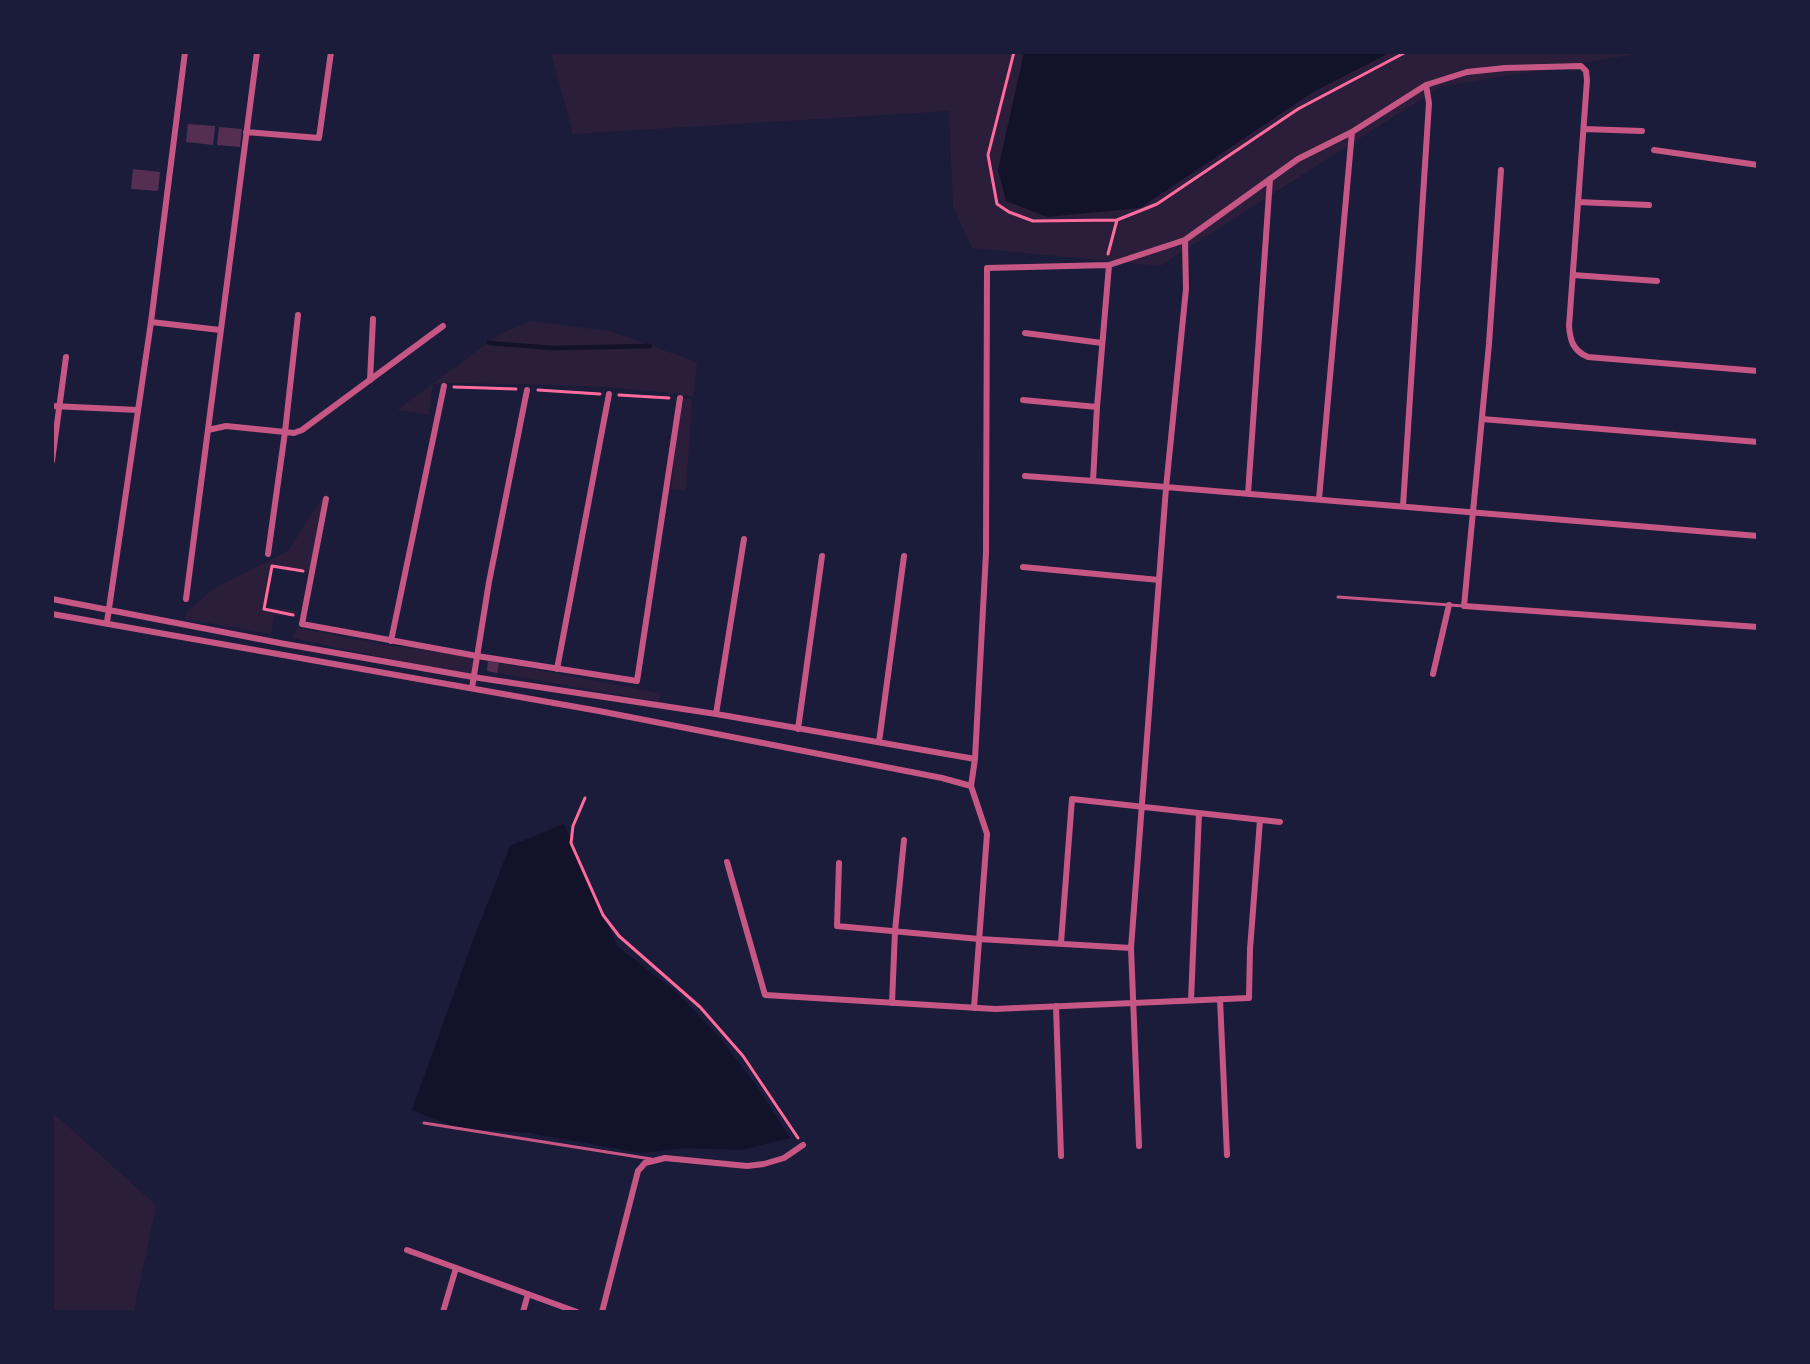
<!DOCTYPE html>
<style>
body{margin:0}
#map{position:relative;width:1810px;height:1364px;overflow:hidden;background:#1b1b3a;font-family:"PT Serif",serif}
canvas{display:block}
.frame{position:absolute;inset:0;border:54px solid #1b1b3a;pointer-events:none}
</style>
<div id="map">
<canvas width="1810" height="1364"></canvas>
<div class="frame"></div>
</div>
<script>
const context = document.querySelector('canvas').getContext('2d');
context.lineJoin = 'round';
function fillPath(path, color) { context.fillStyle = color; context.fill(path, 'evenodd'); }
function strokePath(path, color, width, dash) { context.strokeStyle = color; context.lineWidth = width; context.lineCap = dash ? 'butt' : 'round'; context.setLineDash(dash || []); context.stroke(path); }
fillPath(new Path2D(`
 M551 53H1024L998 170 1140 208 1313 92 1389 53H1642L1440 87 1160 266 972 248 953 207 949 111 573 134Z
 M530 321 610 331 697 362 694 397C612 383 527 385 444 383L433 384 429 415 397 410 498 335Z
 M680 398 692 399 686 491 671 489Z
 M328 489 310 572 302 573 273 568 266 607 298 611 297 618 275 615 271 634 185 619 187 611 215 588 288 551Z
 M297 628 391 646 477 656 473 677 293 638Z
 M499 663 660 693 659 702 498 673Z
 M53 1113 156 1205 134 1311H53Z`), '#2a1e3b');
fillPath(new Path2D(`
 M1024 53V52L1389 53 1313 92 1140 208 1047 217 1006 201 998 170Z
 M564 824 617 946 676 992 720 1038 758 1088 790 1138 741 1150 686 1148 641 1153 530 1133 457 1128 412 1110 472 943 510 846Z`), '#12122b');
strokePath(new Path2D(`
 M489 343 553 348 650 346`), '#12122b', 4.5);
fillPath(new Path2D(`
 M188 124 215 126 213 145 186 142Z
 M219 127 242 129 240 147 217 145Z
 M133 169 160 172 158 191 131 189Z
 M488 661 499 663 497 673 487 671Z`), '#542f53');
strokePath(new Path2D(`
 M1014 52 988 155 997 204 1009 212 1033 221 1117 220 1157 204 1298 109 1406 52
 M1108 254 1117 220
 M454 387 516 389
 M538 390 600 394
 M619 395 669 398
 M293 615 264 609 272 566 303 571
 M585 798 573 826 571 843 603 915 619 936 700 1007 743 1056 798 1138`), '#ff6b9d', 3);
strokePath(new Path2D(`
 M1338 597 1464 606
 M424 1123 651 1159`), '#c65784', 3);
strokePath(new Path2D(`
 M1584 129 1642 131
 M246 132 319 138 331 52
 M1654 150 1758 165
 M1501 170 1489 344 1464 606 1758 627
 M1578 202 1649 205
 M1109 265 1097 407 1093 481 1758 536
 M1573 275 1657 281
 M151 322 220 330
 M1025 333 1102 343
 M370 380 373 319
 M1023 400 1097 407
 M52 406 138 410
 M1482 419 1758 442
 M208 430 226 426 285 432 294 433 302 430 443 326
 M52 461 66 357
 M1025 476 1093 481
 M1248 494 1270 179
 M326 499 302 624 477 656 637 681 680 398
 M1319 499 1352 132
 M1403 506 1429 103 1426 85
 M268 554 285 432 298 315
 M1023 567 1159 580
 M52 599 285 644 473 677 716 714 975 759
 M186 599 257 52
 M52 614 599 711 942 778 971 786
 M107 622 151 322 185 52
 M391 641 444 386
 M557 669 609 394
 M1433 674 1449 605
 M472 688 489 582 527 390
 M716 714 744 539
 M798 729 822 556
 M879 742 904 556
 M727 862 765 995 995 1009 1249 998 1250 949 1260 820
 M839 863 837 926 979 939 1131 948 1166 488 1186 289 1185 240
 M1061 943 1072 799 1280 822
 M1131 948 1139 1146
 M1220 999 1227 1155
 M1191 1000 1199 813
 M892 1003 895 931 904 840
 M1056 1006 1061 1156
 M974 1008 987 834 971 786 975 759 986 553 987 268 1109 265 1185 240 1298 159 1352 132 1426 85 1467 72 1505 68 1581 66 1586 71 1587 80 1569 326C1570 340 1573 351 1588 357L1758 371
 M407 1250 577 1312
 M443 1312 456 1268
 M523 1312 528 1294
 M602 1312 638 1171 645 1163 665 1158 747 1166 764 1164 784 1158 803 1145`), '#c65784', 6);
</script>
